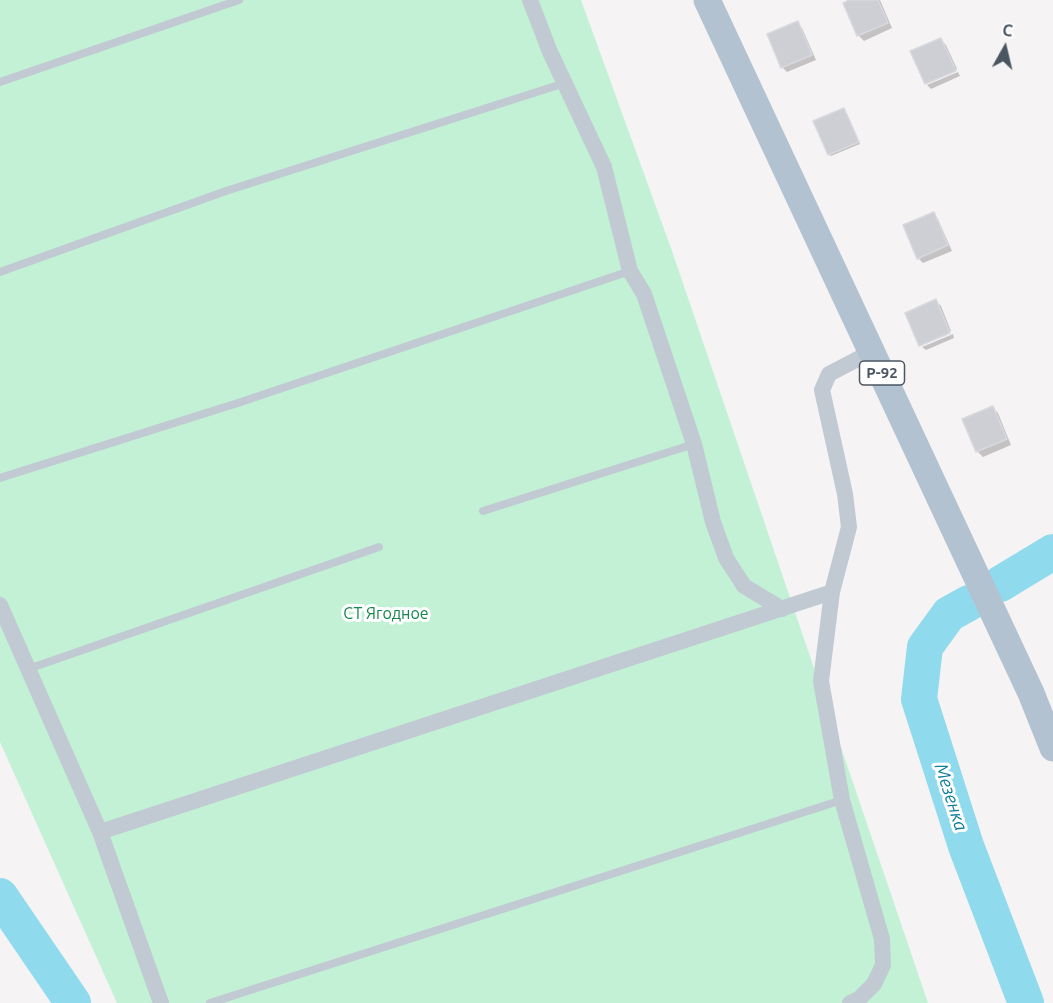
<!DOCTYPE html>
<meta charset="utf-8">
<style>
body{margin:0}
#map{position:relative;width:1053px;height:1003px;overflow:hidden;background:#f5f3f3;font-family:Ubuntu,sans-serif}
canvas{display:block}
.north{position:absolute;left:975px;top:18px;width:60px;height:60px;-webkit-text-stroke:4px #fff;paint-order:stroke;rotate:8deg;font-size:16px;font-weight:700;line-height:24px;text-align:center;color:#4a5661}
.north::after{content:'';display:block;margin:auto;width:21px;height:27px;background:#4a5661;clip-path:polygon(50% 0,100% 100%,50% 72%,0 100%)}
</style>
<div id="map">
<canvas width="1053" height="1003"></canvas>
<div class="north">С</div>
</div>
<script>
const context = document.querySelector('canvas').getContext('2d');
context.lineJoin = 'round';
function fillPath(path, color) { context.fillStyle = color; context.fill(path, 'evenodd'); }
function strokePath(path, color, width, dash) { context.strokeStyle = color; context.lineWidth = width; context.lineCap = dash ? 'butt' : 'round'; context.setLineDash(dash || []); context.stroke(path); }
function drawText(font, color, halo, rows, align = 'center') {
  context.font = font + ' Ubuntu,sans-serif'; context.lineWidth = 6; context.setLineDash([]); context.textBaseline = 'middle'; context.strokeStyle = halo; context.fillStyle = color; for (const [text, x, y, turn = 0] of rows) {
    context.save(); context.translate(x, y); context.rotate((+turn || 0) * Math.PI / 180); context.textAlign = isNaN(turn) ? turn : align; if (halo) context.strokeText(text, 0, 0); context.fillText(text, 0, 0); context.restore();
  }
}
fillPath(new Path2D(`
 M0 0H581L672 251 928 1003H117L0 742Z`), '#c3f1d5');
fillPath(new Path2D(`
 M853 0H880L892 28 864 41 859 36 845 4Z
 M797 23 802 28 816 60 787 72 782 67Z
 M941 40 946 45 957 69 926 84 912 52Z
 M958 72 960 76 931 89 927 85Z
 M846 112 860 144 831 156 829 154Z
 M933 214 938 219 952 251 923 263 918 258Z
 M936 301 941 306 951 331 921 345 907 313Z
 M953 334 954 338 926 350 922 347Z
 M993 408 998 413 1011 445 983 457 978 452 964 420Z`), '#0003');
strokePath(new Path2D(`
 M1000 584 1053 552
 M969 603 949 614 925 647 919 699 966 846 1026 1003
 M0 896 73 1003`), '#90daee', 36);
const building = new Path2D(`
 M849 0H878L888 23 857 36 843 3Z
 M798 21 812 55 781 68 767 34Z
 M941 38 956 71 925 84 910 51Z
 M844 108 859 142 828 155 813 121Z
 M934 212 948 245 917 259 903 225Z
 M936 299 950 333 919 346 905 313Z
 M993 406 1007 439 976 452 962 419Z`);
fillPath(building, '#cdcfd5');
strokePath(building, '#d7d9de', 1.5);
strokePath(new Path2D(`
 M0 82 239 0
 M0 272 226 191 565 83
 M0 478 241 402 630 271
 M483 511 694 444
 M28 669 379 547
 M210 1003 842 800`), '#c1cad2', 8);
strokePath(new Path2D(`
 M530 0 550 52 604 167 630 271 644 294 694 444 713 522 726 558 744 586 782 609
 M832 592 821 681 842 800 882 939 883 965 874 984 859 999 850 1003
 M0 605 100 832 832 592 849 527 845 494 822 390 829 374 873 351
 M100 832 161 1003`), '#c1cad2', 16);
strokePath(new Path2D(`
 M707 0 1031 693 1053 748`), '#b3c2d1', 27);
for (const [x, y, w] of [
 [882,373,45]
]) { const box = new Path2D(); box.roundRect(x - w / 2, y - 12, w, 24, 4.5); context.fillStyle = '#fff'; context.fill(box); strokePath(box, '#4a5661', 1.5); }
drawText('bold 15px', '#4a5661', null, [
 ["Р-92",882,373]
]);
drawText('16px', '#17864f', '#fff', [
 ["СТ Ягодное",386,614]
]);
drawText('italic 18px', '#0c7c9b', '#fff', [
 ["Мезенка",951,797,72]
]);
</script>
